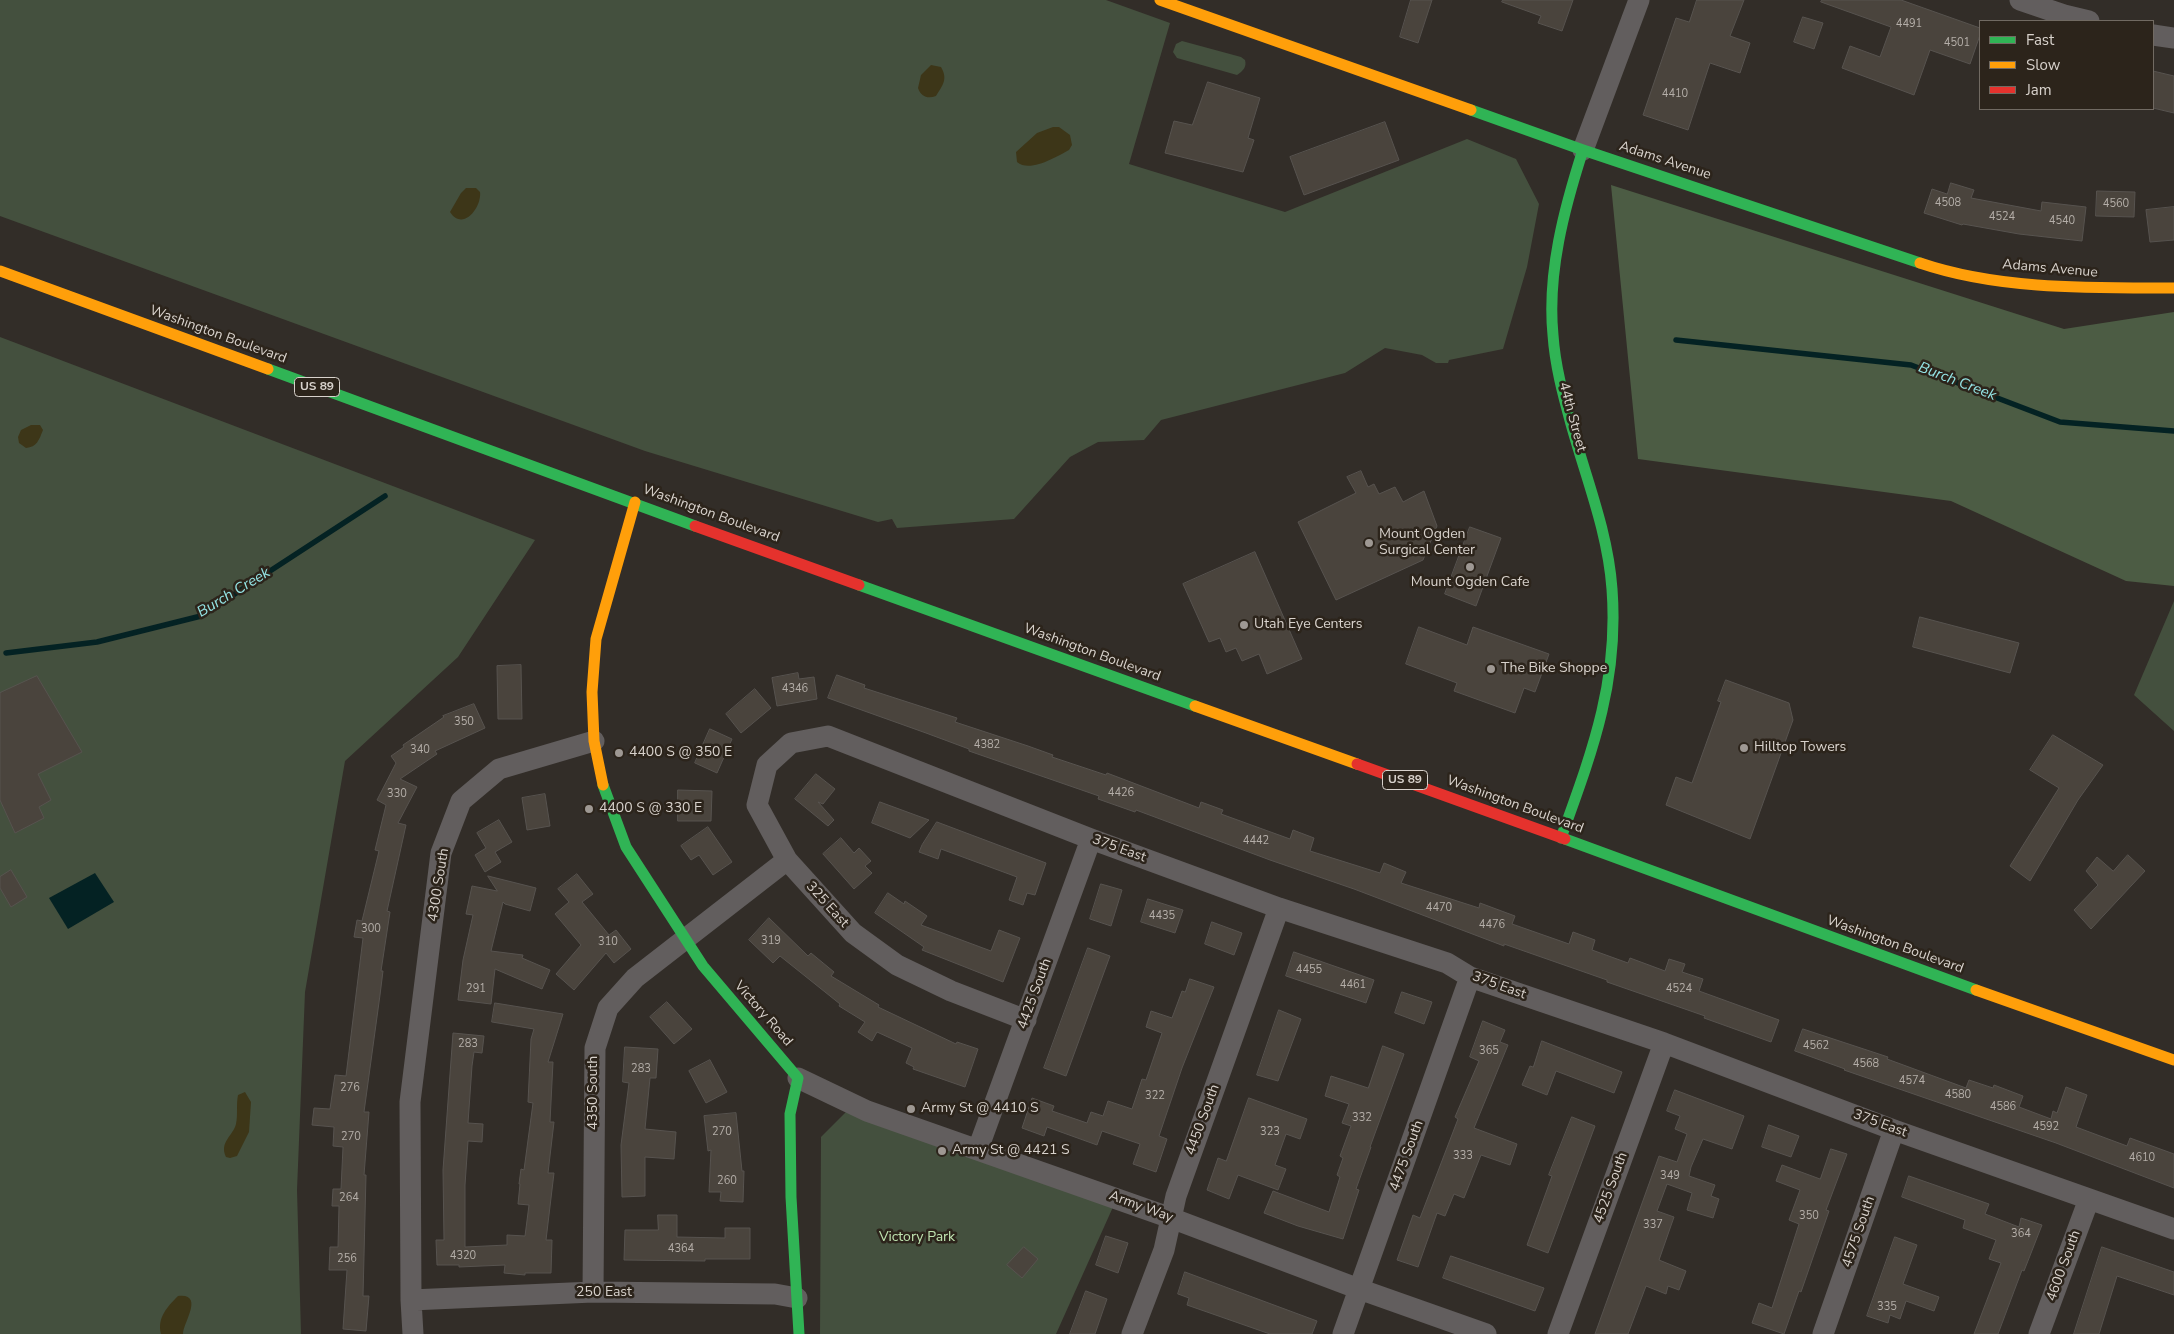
<!DOCTYPE html>
<style>
body{margin:0}
#map{position:relative;width:2174px;height:1334px;overflow:hidden;background:#322d28;font-family:"Nunito Sans",sans-serif}
canvas{display:block}
.legend{position:absolute;left:1979px;top:20px;width:175px;height:90px;box-sizing:border-box;background:#2c241b;border:1px solid #716a62;margin:0;padding:6px 9px;list-style:none;font-size:15px;color:#d8d2cc}
.legend li{display:flex;align-items:center;gap:10px;height:25px}
.legend b{width:25px;border:1px solid #716a62}
</style>
<div id="map">
<canvas width="2174" height="1334"></canvas>
<ul class="legend">
<li><b style="height:6px;background:#30b455"></b>Fast</li>
<li><b style="height:6px;background:#ff9f0a"></b>Slow</li>
<li><b style="height:6px;background:#e5322d"></b>Jam</li>
</ul>
</div>
<script>
const context = document.querySelector('canvas').getContext('2d');
context.lineJoin = 'round';
function fillPath(path, color) { context.fillStyle = color; context.fill(path, 'evenodd'); }
function strokePath(path, color, width, dash) { context.strokeStyle = color; context.lineWidth = width; context.lineCap = dash ? 'butt' : 'round'; context.setLineDash(dash || []); context.stroke(path); }
function drawText(font, color, halo, rows, align = 'center') {
  context.font = font + ' "Nunito Sans",sans-serif'; context.lineWidth = 5; context.setLineDash([]); context.textBaseline = 'middle'; context.strokeStyle = halo; context.fillStyle = color; for (const [text, x, y, turn = 0] of rows) {
    context.save(); context.translate(x, y); context.rotate((+turn || 0) * Math.PI / 180); context.textAlign = isNaN(turn) ? turn : align; if (halo) context.strokeText(text, 0, 0); context.fillText(text, 0, 0); context.restore();
  }
}
fillPath(new Path2D(`
 M0 0H1106L1170 23 1129 164 1285 212 1467 139 1516 159 1539 204 1527 267 1503 349 1449 360 1448 363H1436L1422 355 1385 348 1345 373 1161 420 1144 440 1098 442 1070 457 1014 519 897 528 892 519 878 522 645 451 0 216Z
 M1182 41 1241 57 1245 60C1247 67 1243 71 1237 75L1177 58 1173 52 1176 44Z
 M0 337 535 540 458 657 345 761 305 992 297 1190 301 1334H0Z
 M2174 601V731L2134 695Z
 M846 1112 1113 1207 1056 1334H820L821 1137Z`), '#44503e');
fillPath(new Path2D(`
 M1611 185 2064 329 2174 312V586L2126 581 1951 501 1638 459Z`), '#4c5c44');
fillPath(new Path2D(`
 M931 65 941 67C948 79 943 85 936 96 928 99 921 97 918 88L921 75Z
 M1053 127H1059L1070 135 1072 145 1069 150C1056 157 1030 173 1017 162L1016 152 1037 133Z
 M466 188H476L480 192C482 207 463 232 450 212L461 193Z
 M31 425H40L43 430C39 440 37 447 26 448L19 443 18 437 21 430Z
 M245 1092 251 1102 249 1132 237 1156 230 1158 226 1157C219 1142 233 1136 236 1124 238 1114 236 1105 238 1095Z
 M178 1296C205 1293 183 1323 183 1334H161C157 1318 167 1307 178 1296Z`), '#3d3618');
fillPath(new Path2D(`
 M95 873 114 902 68 929 49 898Z`), '#042223');
strokePath(new Path2D(`
 M1676 340 1911 365 2060 422 2174 431
 M6 653 97 642 201 616 385 496`), '#042223', 5.5);
const building = new Path2D(`
 M1411 0H1432L1418 43 1400 37Z
 M1503 0H1573L1562 31 1538 23 1541 16 1502 2Z
 M1697 0H1744L1730 36 1750 43 1740 73 1710 63 1688 130 1643 115 1676 18 1689 22Z
 M1822 0H1901L1980 28V35L1970 64 1930 50 1914 95 1842 68 1850 46 1880 57 1891 27 1821 2Z
 M1803 17 1823 23 1814 49 1794 42Z
 M2153 71 2174 76V113L2153 108Z
 M1208 82 1260 98 1248 138 1254 140 1243 172 1165 153 1174 121 1192 125Z
 M1385 122 1399 160 1304 195 1290 157Z
 M1951 183 1974 190 1971 198 2041 211 2042 202 2086 207 2082 241 2019 234 1963 224 1962 225 1924 213 1932 189 1947 194Z
 M2097 191 2135 192 2134 217 2096 216Z
 M2174 207V240L2150 242 2146 210Z
 M1361 471 1368 487 1374 484 1379 494 1395 487 1403 502 1424 491 1437 526 1423 560 1336 600 1298 522 1356 493 1347 477Z
 M1470 527 1501 538 1476 606 1445 594Z
 M1255 552 1302 659 1267 674 1259 654 1242 661 1236 648 1226 652 1220 638 1209 642 1183 584Z
 M1920 617 2019 643 2010 673 1913 647Z
 M1419 627 1467 645 1473 627 1549 654 1535 692 1524 688 1515 713 1454 691 1457 683 1406 664Z
 M521 665 522 719H498L497 666Z
 M798 673 799 679 814 677 817 699 777 706 772 678Z
 M837 675 865 685 864 688 957 718 955 722 1028 746 1053 755 1052 757 1106 775 1107 773 1199 808 1201 802 1223 810 1221 814 1290 839 1293 830 1314 838 1310 851 1380 873 1384 863 1406 872 1401 883 1479 908 1480 903 1515 916 1512 924 1569 944 1573 932 1595 940 1592 950 1628 963 1630 958 1665 971 1669 959 1685 964 1682 972 1703 979 1699 991 1779 1020 1771 1042 1704 1018 1705 1016 1607 982V980L1504 944V946L1354 889 1270 860 1136 810 1135 812 1098 799 1099 796 969 751V749L926 733 828 698Z
 M37 676 82 752 38 774 51 800 39 807 44 818 15 833 0 800V693Z
 M1726 680 1789 703 1793 720 1750 839 1666 805 1676 777 1692 783 1721 702 1718 701Z
 M755 689 771 708 741 733 726 714Z
 M474 704 485 728 435 751 437 754 400 779 417 787 398 823 406 825 387 911 390 912 381 971H383L380 995 364 1112H369L364 1175H366L363 1296H369L366 1331 343 1329 347 1270H329L330 1247H338L339 1206H332L333 1189H341L343 1147 333 1146 334 1127 312 1125 314 1108 330 1109 335 1075 346 1076 363 938 354 937 357 920 362 921 379 851 375 850 386 805 377 800 396 763 391 756 404 747 403 745 444 717 443 716Z
 M710 729 732 739 717 773 695 763Z
 M2053 735 2103 765 2078 800 2030 881 2010 866 2059 788 2030 770Z
 M816 774 835 789 823 804 818 802 834 820 828 826 795 799Z
 M678 790 712 791 711 821H678Z
 M545 794 550 826 527 830 522 798Z
 M880 802 929 820 910 838 872 823Z
 M499 820 512 842 495 852 501 862 485 872 475 855 486 848 477 833Z
 M937 822 1046 863 1035 895 1027 893 1023 905 1009 900 1017 877 941 849 938 859 919 852 922 845Z
 M708 827 732 862 713 875 699 855 691 860 681 846Z
 M841 838 854 853 859 848 871 861 865 866 872 873 854 889 823 854Z
 M2128 855 2145 871 2091 929 2074 910 2098 885 2086 871 2097 857 2113 871Z
 M11 870 27 897 11 907 0 888V877Z
 M577 874 593 894 582 902 609 935 616 930 631 949 614 963 606 953 574 990 556 974 581 945 555 914 569 902 558 889Z
 M488 876 536 888 530 911 505 904 503 902 491 951 523 955 522 958 550 970 542 989 495 969 491 1004 458 1000 463 960 473 915 466 914 472 886 497 891Z
 M1101 884 1122 890 1111 926 1090 919Z
 M888 893 904 904 905 901 927 916 921 925 991 951 999 930 1020 938 1003 982 922 950 924 947 875 913Z
 M1148 899 1183 910 1175 933 1141 922Z
 M769 918 808 956 811 953 834 972 831 976 879 1005 878 1007 956 1044 957 1042 978 1049 965 1087 913 1069 914 1067 906 1063 912 1048 877 1032 872 1041 858 1032 865 1022 839 1006 840 1004 780 956 773 963 749 940Z
 M1212 922 1242 933 1234 955 1205 944Z
 M1088 948 1110 956 1066 1076 1044 1068Z
 M1294 952 1374 980 1366 1003 1286 976Z
 M1190 979 1214 987 1182 1068 1159 1136 1167 1139 1156 1172 1133 1164 1140 1144 1102 1131 1097 1145 1047 1127 1044 1136 1022 1128 1032 1098 1054 1106 1052 1111 1087 1123 1091 1112 1103 1116 1108 1101 1132 1109 1142 1079 1146 1080 1162 1033 1146 1027 1151 1011 1172 1018 1182 991 1185 992Z
 M1402 992 1432 1002 1424 1024 1395 1013Z
 M667 1002 692 1029 674 1044 650 1017Z
 M495 1003 563 1014 548 1062H553L550 1122H554L548 1173H554L546 1240H552L551 1273H525V1275L504 1273 505 1265 459 1267V1265H437L436 1240H444L443 1170 453 1033 484 1036 482 1053 474 1052 472 1066 468 1123 483 1124 482 1142 468 1141 465 1185V1247L507 1245V1235L525 1236 529 1205 518 1204 520 1184H519L521 1169 524 1170 533 1103 528 1102 531 1039 534 1029 492 1022Z
 M1279 1010 1301 1019 1278 1081 1257 1075Z
 M1483 1021 1505 1030 1500 1042 1508 1045 1474 1128 1517 1144 1510 1165 1481 1155 1464 1198 1454 1194 1445 1216 1437 1213 1418 1267 1397 1260 1413 1215 1420 1218 1458 1119 1455 1117 1479 1061 1470 1057Z
 M1803 1029 1888 1057 1887 1059 1966 1088 1969 1080 1993 1088 1994 1085 2023 1096 2019 1107 2051 1119 2053 1111 2057 1113 2066 1087 2087 1095 2076 1127 2127 1146 2130 1138 2174 1154V1188L2056 1143 1844 1070 1845 1069 1795 1051Z
 M1542 1041 1622 1072 1614 1093 1556 1071 1547 1095 1522 1085 1530 1066 1533 1067Z
 M1383 1046 1404 1054 1370 1147H1371L1356 1189 1359 1190 1343 1239 1298 1226 1264 1213 1273 1191 1329 1212 1340 1177 1337 1175 1343 1158 1340 1156 1351 1126 1342 1123 1349 1104 1325 1096 1331 1076 1368 1088Z
 M625 1047 658 1049 656 1078H650L645 1129 676 1132 674 1159 645 1157V1196L622 1197 621 1145 629 1083 623 1082Z
 M710 1060 727 1092 706 1103 689 1071Z
 M1675 1090 1744 1116 1732 1149 1703 1139 1691 1167 1689 1176 1715 1185 1711 1196 1719 1199 1713 1218 1687 1210 1692 1193 1667 1184 1657 1211 1674 1217 1659 1260 1686 1271 1679 1290 1668 1286 1666 1294 1646 1286 1628 1334H1595L1659 1156 1677 1162 1687 1134 1675 1129 1680 1116 1667 1111Z
 M1249 1098 1307 1119 1300 1139 1286 1134 1275 1165 1286 1169 1278 1190 1238 1175 1229 1199 1207 1190 1218 1158 1226 1161Z
 M736 1113 742 1171H744L743 1202 720 1201 721 1192H709L711 1150 708 1151 704 1116Z
 M1572 1117 1595 1126 1548 1253 1527 1245 1552 1176 1549 1175Z
 M1769 1125 1799 1136 1791 1157 1762 1147Z
 M1831 1149 1847 1154 1826 1210 1829 1211 1801 1292 1799 1291 1784 1334 1752 1323 1759 1303 1772 1308 1799 1224 1789 1220 1800 1190 1776 1181 1782 1165 1820 1179Z
 M1909 1176 1989 1204 1985 1214 2019 1227 2021 1218 2042 1225 2024 1271 2022 1270 1998 1334H1974L2001 1263 1989 1259 1996 1240 1963 1228 1965 1220 1902 1197Z
 M658 1215H677V1237L725 1238V1228H750V1259H705V1261L624 1260 625 1230H658Z
 M1106 1236 1128 1243 1118 1273 1096 1265Z
 M1895 1237 1917 1245 1903 1284 1939 1297 1934 1311 1906 1301 1900 1319 1890 1315 1888 1323 1867 1316Z
 M1024 1247 1038 1259 1022 1278 1007 1265Z
 M2102 1247 2174 1272V1295L2117 1276 2099 1334H2074Z
 M1451 1256 1544 1288 1535 1311 1443 1278Z
 M1185 1272 1317 1321 1312 1334H1270L1187 1305 1189 1298 1178 1294Z
 M1086 1291 1107 1299 1095 1334H1070Z`);
fillPath(building, '#4a443d');
strokePath(building, '#57534f', 1);
strokePath(new Path2D(`
 M2020 0 2064 15 2089 21
 M2153 35 2174 38
 M1583 150 1639 0
 M1026 1020 951 991 897 965 853 933 787 860 757 805 767 765 791 743 828 736 1091 839 1279 908 1447 963 1470 977 1664 1043 1894 1130 2174 1229
 M798 1078 867 1111 1171 1218 1359 1289 1486 1334
 M978 1149 1091 839
 M593 1292 595 1048 608 1008 635 978 787 860
 M411 1300 593 1292 775 1294 797 1298
 M413 1334 411 1300 410 1102 441 853 461 801 499 769 594 741
 M1132 1334 1164 1250 1176 1196 1279 908
 M1343 1334 1470 977
 M1558 1334 1664 1043
 M1823 1334 1894 1130
 M2039 1334 2089 1199`), '#625e5e', 21);
strokePath(new Path2D(`
 M1471 110 1583 150 1920 263
 M268 369 695 526
 M859 585 1195 706
 M603 785 626 847 703 966 798 1078 790 1114 791 1197 799 1334
 M1561 838C1592 752 1619 682 1612 589 1608 532 1586 478 1571 424 1563 395 1555 365 1553 335 1547 273 1564 209 1583 150
 M1565 839 1976 990`), '#30b455', 11);
strokePath(new Path2D(`
 M1160 0 1471 110
 M1920 263C1999 290 2091 288 2174 288
 M0 271 268 369
 M1195 706 1357 764
 M603 785 594 741 592 692 596 639 635 502
 M1976 990 2174 1060`), '#ff9f0a', 11);
strokePath(new Path2D(`
 M695 526 859 585
 M1357 764 1565 839`), '#e5322d', 11);
for (const [x, y, r, color] of [
 [1369,543,5,"#9e9893"],
 [1470,567,5,"#9e9893"],
 [1244,625,5,"#9e9893"],
 [1491,669,5,"#9e9893"],
 [1744,748,5,"#9e9893"],
 [619,753,5,"#9e9893"],
 [589,809,5,"#9e9893"],
 [911,1109,5,"#9e9893"],
 [942,1151,5,"#9e9893"]
]) { const dot = new Path2D(); dot.arc(x, y, r, 0, 2 * Math.PI); context.fillStyle = color; context.fill(dot); strokePath(dot, '#2c241b', 2); }
drawText('11px', '#b4aea8', null, [
 ["4491",1909,24],
 ["4501",1957,43],
 ["4410",1675,94],
 ["4508",1948,203],
 ["4560",2116,204],
 ["4524",2002,217],
 ["4540",2062,221],
 ["4346",795,689],
 ["350",464,722],
 ["4382",987,745],
 ["340",420,750],
 ["4426",1121,793],
 ["330",397,794],
 ["4442",1256,841],
 ["4470",1439,908],
 ["4435",1162,916],
 ["4476",1492,925],
 ["300",371,929],
 ["319",771,941],
 ["310",608,942],
 ["4455",1309,970],
 ["4461",1353,985],
 ["291",476,989],
 ["4524",1679,989],
 ["283",468,1044],
 ["4562",1816,1046],
 ["365",1489,1051],
 ["4568",1866,1064],
 ["283",641,1069],
 ["4574",1912,1081],
 ["276",350,1088],
 ["4580",1958,1095],
 ["322",1155,1096],
 ["4586",2003,1107],
 ["332",1362,1118],
 ["4592",2046,1127],
 ["270",722,1132],
 ["323",1270,1132],
 ["270",351,1137],
 ["333",1463,1156],
 ["4610",2142,1158],
 ["349",1670,1176],
 ["260",727,1181],
 ["264",349,1198],
 ["350",1809,1216],
 ["337",1653,1225],
 ["364",2021,1234],
 ["4364",681,1249],
 ["4320",463,1256],
 ["256",347,1259],
 ["335",1887,1307]
]);
for (const [x, y, w] of [
 [317,387,45],
 [1405,780,45]
]) { const box = new Path2D(); box.roundRect(x - w / 2, y - 9.5, w, 19, 4); context.fillStyle = '#2c241b'; context.fill(box); strokePath(box, '#d8d2cc', 1); }
drawText('bold 12px', '#d8d2cc', null, [
 ["US 89",317,387],
 ["US 89",1405,780]
]);
drawText('14px', '#d8d2cc', '#2c241b', [
 ["Adams Avenue",1665,161,18],
 ["Adams Avenue",2050,269,5],
 ["Washington Boulevard",218,335,20],
 ["44th Street",1572,417,75],
 ["Washington Boulevard",711,514,20],
 ["Washington Boulevard",1092,653,20],
 ["Washington Boulevard",1515,805,20],
 ["375 East",1119,849,20],
 ["4300 South",439,885,-81],
 ["325 East",827,905,48],
 ["Washington Boulevard",1895,945,20],
 ["375 East",1499,986,20],
 ["4425 South",1035,994,-70],
 ["Victory Road",763,1014,49],
 ["4350 South",594,1093,-90],
 ["4450 South",1203,1120,-70],
 ["375 East",1880,1124,20],
 ["4475 South",1407,1156,-70],
 ["4525 South",1611,1188,-70],
 ["Army Way",1141,1207,20],
 ["4575 South",1859,1232,-71],
 ["4600 South",2064,1266,-70],
 ["250 East",604,1293]
]);
drawText('14px', '#d8d2cc', '#2c241b', [
 ["Mount Ogden",1379,535],
 ["Surgical Center",1379,551],
 ["Mount Ogden Cafe",1470,583,"center"],
 ["Utah Eye Centers",1254,625],
 ["The Bike Shoppe",1501,669],
 ["Hilltop Towers",1754,748],
 ["4400 S @ 350 E",629,753],
 ["4400 S @ 330 E",599,809],
 ["Army St @ 4410 S",921,1109],
 ["Army St @ 4421 S",952,1151]
], 'left');
drawText('14px', '#bfe3b0', '#2c241b', [
 ["Victory Park",917,1238]
]);
drawText('italic 15px', '#94e4e5', '#2c241b', [
 ["Burch Creek",1957,382,21],
 ["Burch Creek",234,593,-31]
]);
</script>
